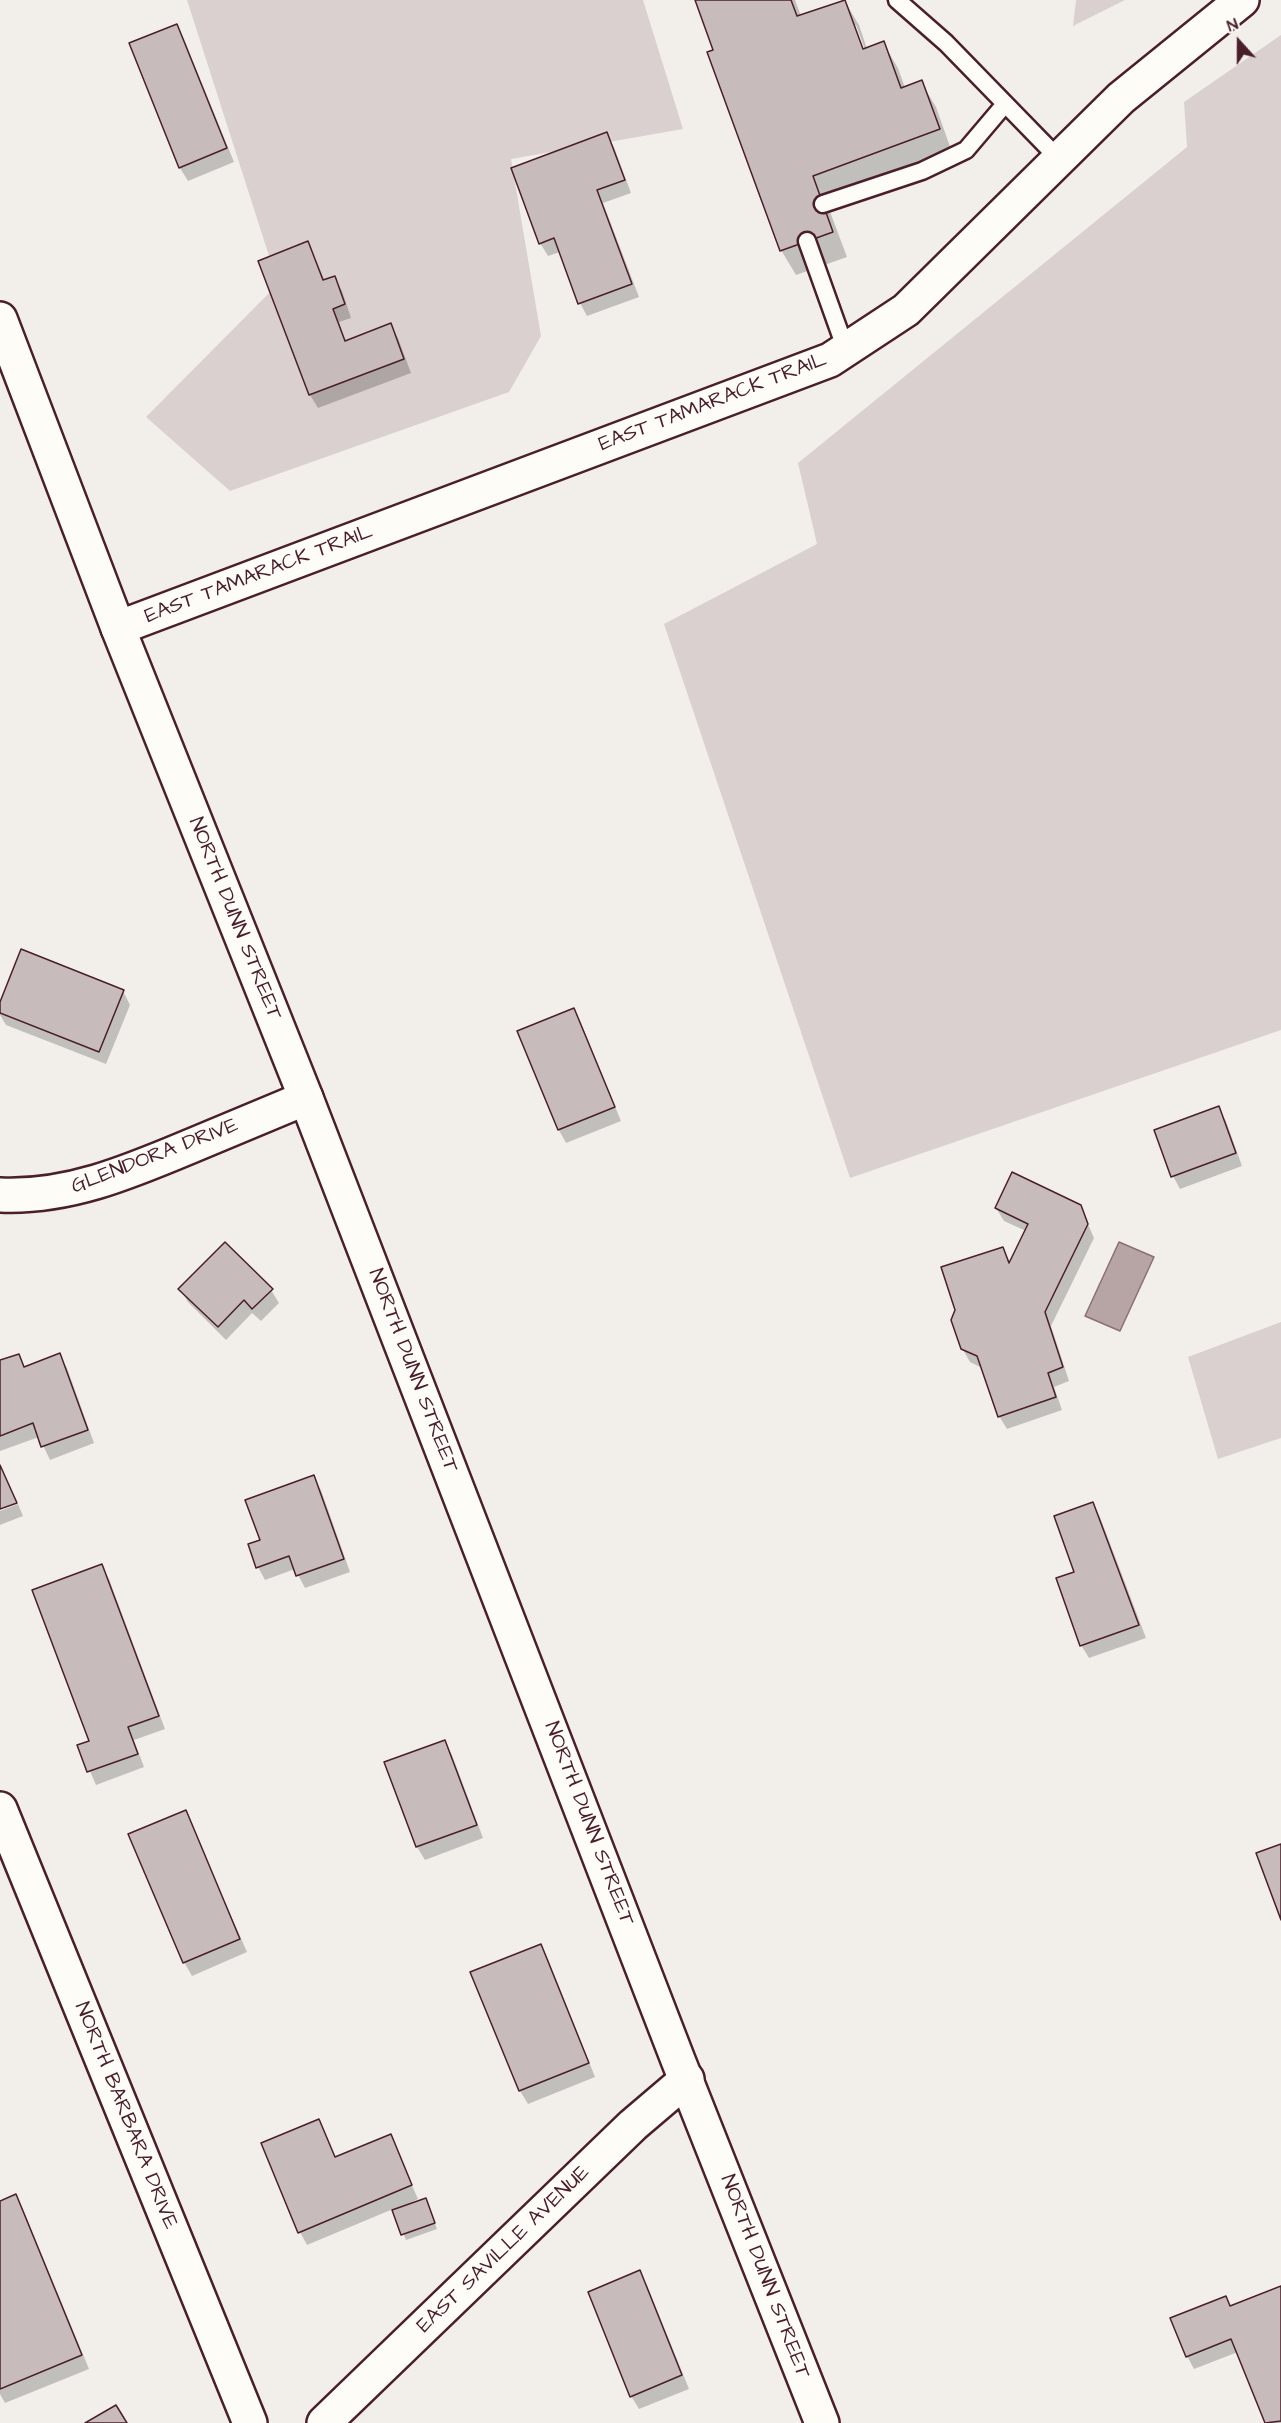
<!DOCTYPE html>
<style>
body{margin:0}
#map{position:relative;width:1281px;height:2423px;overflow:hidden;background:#f2efeb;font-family:"Architects Daughter",sans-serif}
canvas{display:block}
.north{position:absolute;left:1209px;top:12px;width:60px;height:60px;-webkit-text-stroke:4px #fdfcf7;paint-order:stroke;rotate:339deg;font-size:16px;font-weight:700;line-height:24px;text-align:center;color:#4a1f2b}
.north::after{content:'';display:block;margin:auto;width:21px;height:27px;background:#4a1f2b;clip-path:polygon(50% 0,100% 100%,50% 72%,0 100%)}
</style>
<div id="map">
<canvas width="1281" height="2423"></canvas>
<div class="north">N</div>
</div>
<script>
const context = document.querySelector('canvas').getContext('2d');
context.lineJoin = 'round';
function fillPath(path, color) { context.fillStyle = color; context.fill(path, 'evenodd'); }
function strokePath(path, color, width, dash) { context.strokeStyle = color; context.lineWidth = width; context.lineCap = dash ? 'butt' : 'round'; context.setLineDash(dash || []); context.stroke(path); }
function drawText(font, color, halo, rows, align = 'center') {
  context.font = font + ' "Architects Daughter",sans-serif'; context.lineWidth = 4.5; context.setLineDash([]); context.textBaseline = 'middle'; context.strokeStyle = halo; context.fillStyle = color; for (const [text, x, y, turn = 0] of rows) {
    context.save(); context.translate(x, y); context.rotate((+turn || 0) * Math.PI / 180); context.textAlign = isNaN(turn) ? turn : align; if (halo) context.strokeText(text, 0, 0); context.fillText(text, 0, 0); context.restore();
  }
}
fillPath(new Path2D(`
 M187 0H643L683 129 511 159 541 336 509 392 230 491 146 417 278 284Z
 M1076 0H1125L1073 26Z
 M1281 35V1030L850 1178 664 624 817 544 798 463 1187 147 1184 102Z
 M1281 1322V1438L1218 1459 1188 1357Z`), '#d9d0cf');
const water = new Path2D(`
 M1119 1242 1154 1257 1120 1331 1085 1316Z`);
fillPath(water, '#b7a5a6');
strokePath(water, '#8b6f75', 1.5);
fillPath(new Path2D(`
 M696 0H795L801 16 844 0 859 25 867 49 883 43 898 68 905 88 921 82 936 107 953 155 826 201 847 257 796 275 781 250ZM853 25H856L867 55 864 56Z
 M177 25 184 39 234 162 188 181 180 168 130 44Z
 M606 134 614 147 631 193 603 203 639 297 587 316 580 303 560 252 548 256 540 243Z
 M308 243 325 281 334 278 342 291 351 318 339 322 346 342 390 325 398 338 411 373 318 408 310 395 260 261Z
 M123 991 130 1005 106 1064 6 1025 0 1015V1006Z
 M574 1010 581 1023 621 1121 566 1143 559 1130 519 1032Z
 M1218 1108 1226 1121 1242 1166 1180 1189 1173 1176Z
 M1080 1206 1094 1238 1051 1326 1069 1381 1054 1387 1062 1410 1007 1429 999 1416 982 1368 970 1362 962 1348 1002 1248 1010 1262 1026 1231 1004 1221 996 1208Z
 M180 1289 271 1290 279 1303 261 1321 252 1313 226 1340 188 1302Z
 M18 1355 25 1368 59 1355 67 1368 94 1443 50 1460 39 1437 0 1451V1362Z
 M0 1467 17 1501 0 1508Z
 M313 1477 321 1490 350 1572 305 1588 295 1569 265 1580 258 1567 262 1540Z
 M18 1504 23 1516 0 1525V1511Z
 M1093 1504 1100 1517 1146 1638 1089 1658 1081 1645Z
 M101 1566 109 1579 165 1729 134 1740 144 1767 96 1785 79 1746 91 1742Z
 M444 1742 452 1755 483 1838 425 1860 417 1847 386 1763Z
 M185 1812 247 1952 192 1976 184 1962Z
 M540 1946 548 1959 595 2077 528 2104 520 2091 472 1973Z
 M318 2121 336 2158 390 2135 418 2199 410 2203 411 2205 429 2206 437 2229 406 2240 393 2209 307 2245 300 2232Z
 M15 2196 23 2209 89 2369 5 2403 0 2394V2203Z
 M639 2272 647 2285 689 2389 639 2409 631 2396Z
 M1281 2287V2423H1267L1238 2352 1194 2369 1187 2356 1230 2307Z`), '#0003');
const building = new Path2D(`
 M695 0H791L797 16 845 0 863 49 884 41 901 88 922 80 940 129 813 176 833 232 780 251 707 52 713 50Z
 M177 24 227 148 179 168 129 43Z
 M607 132 625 180 597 190 632 284 578 304 554 238 539 244 511 168Z
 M308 241 323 280 335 276 345 304 333 309 345 341 391 323 404 359 309 395 258 261Z
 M21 949 124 990 99 1052 0 1013V1002Z
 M574 1008 615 1107 558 1130 517 1031Z
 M1219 1106 1236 1153 1171 1177 1154 1130Z
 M1012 1172 1081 1205 1088 1224 1045 1312 1063 1367 1048 1373 1056 1397 998 1417 977 1356 961 1349 951 1320 955 1310 941 1267 1003 1247 1009 1263 1028 1224 995 1208Z
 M225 1242 273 1289 252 1309 244 1300 218 1327 178 1289Z
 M60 1353 88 1430 41 1447 33 1423 0 1436V1360L19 1354 24 1367Z
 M0 1465 17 1503 0 1509Z
 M314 1475 344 1559 296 1576 289 1556 256 1568 248 1544 260 1540 245 1500Z
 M1093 1502 1139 1625 1080 1646 1056 1578 1074 1572 1054 1516Z
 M102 1564 159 1716 128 1727 138 1754 87 1772 77 1745 89 1741 32 1590Z
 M445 1740 477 1825 416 1847 384 1762Z
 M186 1810 240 1939 183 1963 128 1834Z
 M1281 1844V1920L1256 1853Z
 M541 1944 589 2063 519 2091 470 1972Z
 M319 2119 335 2157 391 2134 412 2185 298 2233 261 2143Z
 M16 2194 82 2355 0 2389V2201Z
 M426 2198 435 2223 401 2235 392 2210Z
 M640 2270 682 2375 630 2397 588 2292Z
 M1281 2286V2421L1265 2423 1231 2339 1186 2357 1170 2318 1226 2296 1230 2306Z
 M116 2405 127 2423H85Z`);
fillPath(building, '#c8bbbb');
strokePath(building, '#4a1f2b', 1.5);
const lane = new Path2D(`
 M897 0 946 43 1059 159
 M823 204 922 171 966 150 1005 104
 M807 241 846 350`);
const street = new Path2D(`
 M118 628 830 360 906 310 1121 98 1242 0
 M0 1195C68 1198 129 1172 191 1146 229 1130 267 1114 306 1098
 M0 1809 250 2423
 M324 2423 633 2125 687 2079`);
const secondary = new Path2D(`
 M0 319 118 628 306 1098 678 2060 822 2423`);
strokePath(lane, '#4a1f2b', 21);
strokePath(street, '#4a1f2b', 38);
strokePath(secondary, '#4a1f2b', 38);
strokePath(lane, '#fdfcf7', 16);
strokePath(street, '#fdfcf7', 33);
strokePath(secondary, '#fdfcf7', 33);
drawText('21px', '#4a1f2b', '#fdfcf7', [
 ["EAST TAMARACK TRAIL",713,403,-21],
 ["EAST TAMARACK TRAIL",259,575,-21],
 ["NORTH DUNN STREET",234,919,68],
 ["GLENDORA DRIVE",155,1157,-21],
 ["NORTH DUNN STREET",412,1371,69],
 ["NORTH DUNN STREET",588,1824,69],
 ["NORTH BARBARA DRIVE",125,2116,68],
 ["EAST SAVILLE AVENUE",504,2250,-44],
 ["NORTH DUNN STREET",764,2277,69]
]);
</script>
